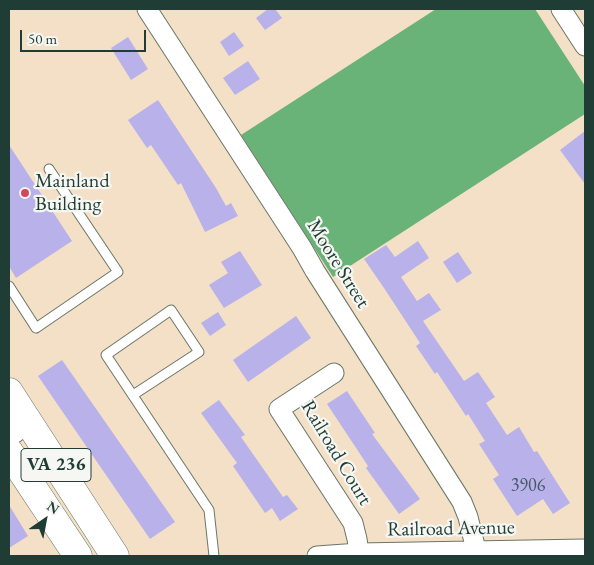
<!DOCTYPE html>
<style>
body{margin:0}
#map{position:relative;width:594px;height:565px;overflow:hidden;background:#f3e0c6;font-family:"EB Garamond",serif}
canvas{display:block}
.frame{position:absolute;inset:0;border:10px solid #1f3d34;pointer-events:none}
.north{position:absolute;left:20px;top:495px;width:50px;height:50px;-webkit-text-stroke:4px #f6f6f2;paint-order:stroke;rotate:33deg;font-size:14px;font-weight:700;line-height:20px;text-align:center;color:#1f3d34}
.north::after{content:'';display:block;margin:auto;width:18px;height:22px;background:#1f3d34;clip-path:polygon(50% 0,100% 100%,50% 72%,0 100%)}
.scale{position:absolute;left:20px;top:30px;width:126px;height:22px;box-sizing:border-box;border:2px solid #1f3d34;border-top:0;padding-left:6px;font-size:15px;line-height:18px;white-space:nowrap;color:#1f3d34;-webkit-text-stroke:4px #f6f6f2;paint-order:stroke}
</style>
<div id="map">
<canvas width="594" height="565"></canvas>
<div class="frame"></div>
<div class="north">N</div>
<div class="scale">50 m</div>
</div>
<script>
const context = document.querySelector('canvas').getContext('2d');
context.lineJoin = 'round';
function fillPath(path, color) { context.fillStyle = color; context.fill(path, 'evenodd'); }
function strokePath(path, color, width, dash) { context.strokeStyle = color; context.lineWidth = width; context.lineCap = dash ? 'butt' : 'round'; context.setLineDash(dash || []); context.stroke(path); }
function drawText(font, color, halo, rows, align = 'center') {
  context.font = font + ' "EB Garamond",serif'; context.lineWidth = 4.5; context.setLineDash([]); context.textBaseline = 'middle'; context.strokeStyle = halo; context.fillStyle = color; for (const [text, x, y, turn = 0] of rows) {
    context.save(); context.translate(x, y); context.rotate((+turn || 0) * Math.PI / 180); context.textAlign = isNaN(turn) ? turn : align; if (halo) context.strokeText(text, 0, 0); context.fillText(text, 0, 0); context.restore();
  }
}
fillPath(new Path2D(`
 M436 9H535L585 86V114L333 277 241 135Z`), '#69b278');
fillPath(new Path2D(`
 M268 9H275L282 18 265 30 256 18Z
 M234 32 244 46 229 56 220 42Z
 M128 37 148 69 131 80 111 48Z
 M248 61 260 79 235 95 223 78Z
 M158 100 216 188 226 206 231 203 238 216 205 232 181 183 178 185 151 145 147 148 128 120Z
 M585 131V184L560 150Z
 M9 145 72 241 16 278 9 266Z
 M418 241 429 258 401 277 417 301 429 293 441 310 423 321 464 381 478 372 495 397 486 403 507 435 519 427 534 452 537 451 570 503 553 514 543 499 517 516 493 479 499 475 479 444 485 441 468 414 466 416 437 372 435 374 416 346 420 343 384 288 364 259 386 245 395 257Z
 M240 251 262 285 224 308 209 285 228 273 221 262Z
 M458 252 472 273 457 283 443 262Z
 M218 312 226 325 210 336 201 323Z
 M296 316 311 338 248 382 233 360Z
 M62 360 175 522 150 539 38 376Z
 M347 391 375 433 372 434 420 499 399 514 366 468 368 466 327 404Z
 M219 400 245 435 241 437 283 497 287 495 298 509 280 521 272 508 265 513 233 466 237 463 201 413Z
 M9 505 28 536 9 548Z`), '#b8b1ea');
const lane = new Path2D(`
 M9 286 36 328 118 272 49 169
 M133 395 199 352 171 310 106 355 209 510 214 556`);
const street = new Path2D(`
 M147 9 302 248 315 271 462 502 468 517 476 550
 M561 9 585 46
 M334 373 279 409 353 523 357 539 359 553
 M317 556 359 553 585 549`);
const secondary = new Path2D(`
 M9 433 27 420`);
const primary = new Path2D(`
 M9 392 115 556
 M9 452 78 556`);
strokePath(lane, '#697667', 11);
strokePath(street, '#697667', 21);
strokePath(secondary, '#697667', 28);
strokePath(primary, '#697667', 29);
strokePath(lane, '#fff', 9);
strokePath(street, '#fff', 19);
strokePath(secondary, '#fff', 26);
strokePath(primary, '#fff', 28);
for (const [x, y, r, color] of [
 [25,193,5,"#d1495b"]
]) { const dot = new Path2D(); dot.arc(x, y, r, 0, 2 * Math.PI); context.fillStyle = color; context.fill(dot); strokePath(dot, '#f6f6f2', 2); }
drawText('18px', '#455a62', null, [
 ["3906",528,486]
]);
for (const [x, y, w] of [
 [56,465,70]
]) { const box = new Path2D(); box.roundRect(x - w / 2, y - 16.5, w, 33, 4); context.fillStyle = '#f6f6f2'; context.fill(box); strokePath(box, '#1f3d34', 1); }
drawText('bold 19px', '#1f3d34', null, [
 ["VA 236",56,465]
]);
drawText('20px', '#1f3d34', '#f6f6f2', [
 ["Mainland",35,182],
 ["Building",35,205]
], 'left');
drawText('20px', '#1f3d34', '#f6f6f2', [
 ["Moore Street",338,264,58],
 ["Railroad Court",336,453,59],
 ["Railroad Avenue",451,529,-1]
]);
</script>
